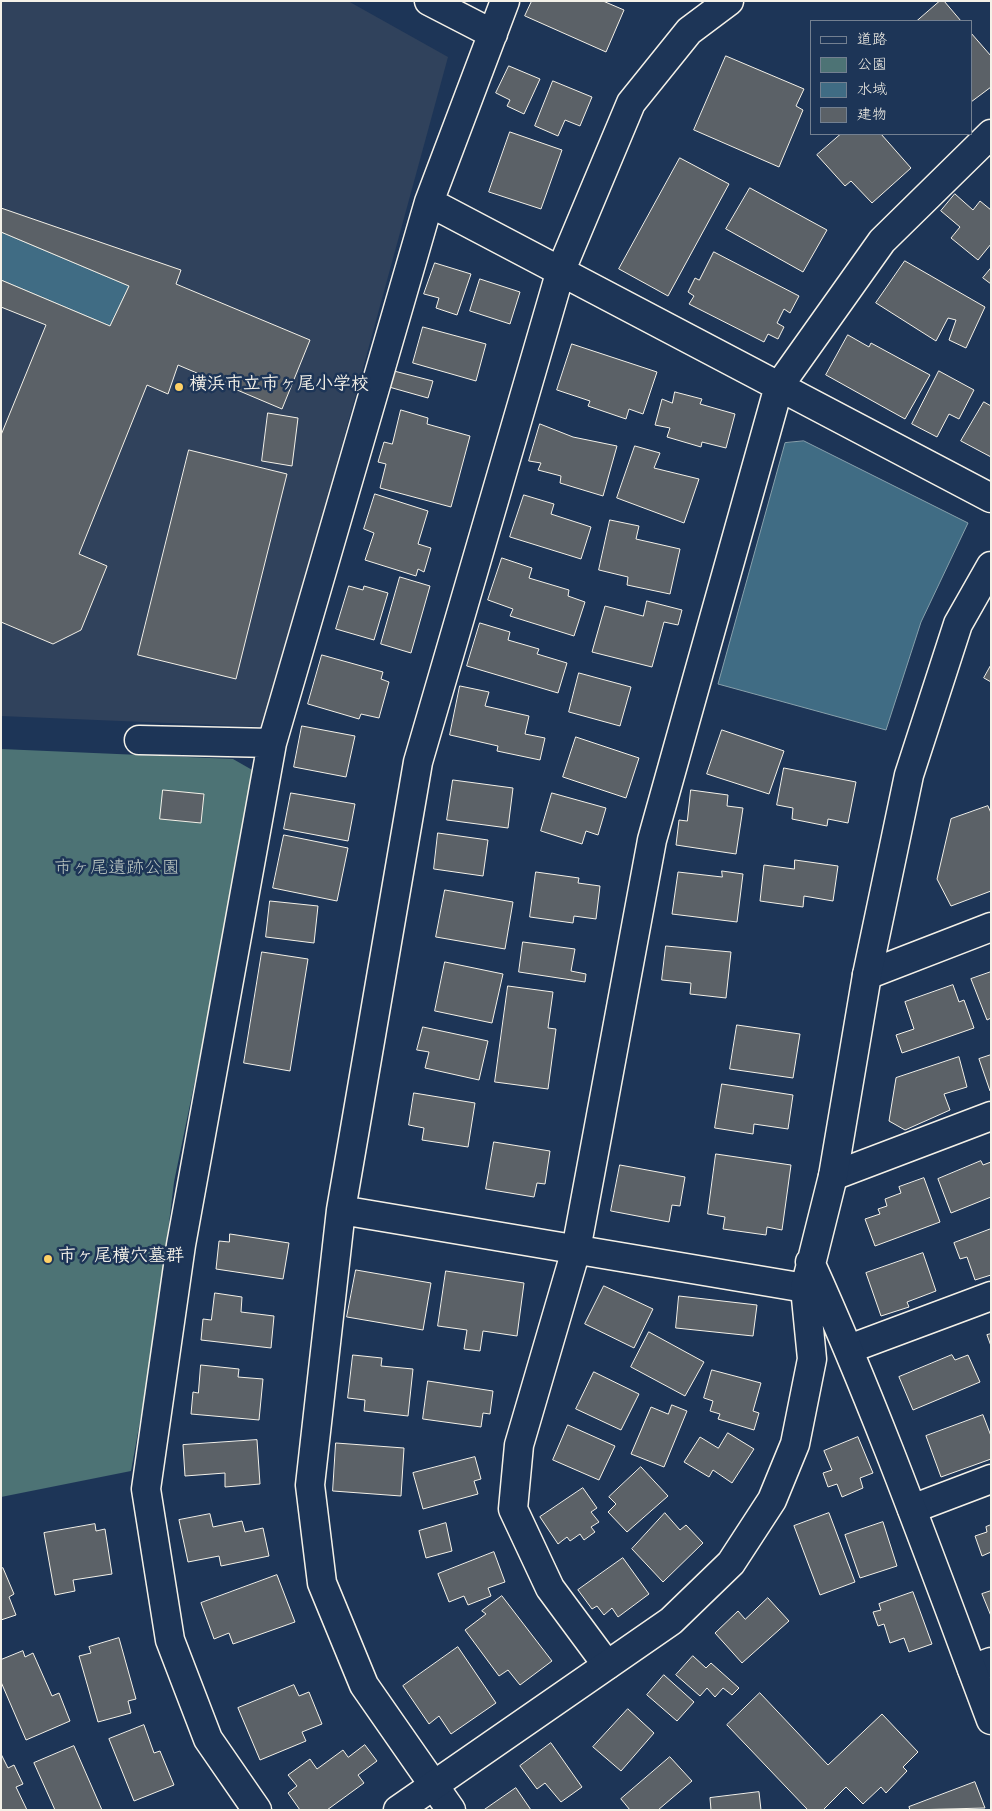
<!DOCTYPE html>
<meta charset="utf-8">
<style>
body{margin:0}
#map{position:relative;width:992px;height:1811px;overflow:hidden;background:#1d3557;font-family:Dekko,"Klee One",sans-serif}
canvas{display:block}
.frame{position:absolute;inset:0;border:2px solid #f4f1e8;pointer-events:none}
.legend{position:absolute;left:810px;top:20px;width:162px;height:115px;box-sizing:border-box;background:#1d3557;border:1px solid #738091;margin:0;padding:6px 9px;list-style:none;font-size:15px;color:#f4f1e8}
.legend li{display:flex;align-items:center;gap:10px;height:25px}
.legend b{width:25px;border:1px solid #738091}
</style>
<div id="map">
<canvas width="992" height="1811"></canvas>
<div class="frame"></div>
<ul class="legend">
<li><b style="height:6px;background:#1d3557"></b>道路</li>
<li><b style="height:14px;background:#4d7375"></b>公園</li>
<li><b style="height:14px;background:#406c84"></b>水域</li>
<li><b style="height:14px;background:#5b6167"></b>建物</li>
</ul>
</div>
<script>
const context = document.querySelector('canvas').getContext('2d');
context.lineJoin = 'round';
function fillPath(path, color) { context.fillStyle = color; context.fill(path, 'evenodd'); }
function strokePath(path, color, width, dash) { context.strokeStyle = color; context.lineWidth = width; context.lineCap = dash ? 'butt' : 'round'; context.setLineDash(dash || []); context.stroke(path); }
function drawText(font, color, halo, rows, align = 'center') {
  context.font = font + ' Dekko,"Klee One",sans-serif'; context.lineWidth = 5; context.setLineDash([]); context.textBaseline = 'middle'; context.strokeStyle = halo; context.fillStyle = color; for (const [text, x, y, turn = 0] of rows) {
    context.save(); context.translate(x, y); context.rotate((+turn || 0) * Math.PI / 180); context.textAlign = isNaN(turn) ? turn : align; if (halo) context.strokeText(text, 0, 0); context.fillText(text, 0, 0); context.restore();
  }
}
fillPath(new Path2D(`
 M1 1H348L448 57 265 727 1 716Z`), '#30425c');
fillPath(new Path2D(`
 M1 749 233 759 254 771 221 954 174 1182 155 1338 131 1471 1 1497Z`), '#4d7375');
const water = new Path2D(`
 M1 232 129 286 110 326 1 280Z
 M804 441 968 523 921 622 886 730 718 684 785 443Z`);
fillPath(water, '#406c84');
strokePath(water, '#88a1ac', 1);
const building = new Path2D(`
 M532 1H603L624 10 606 52 525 16Z
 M940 1H944L961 21H917Z
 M971 33 991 56V87L971 102Z
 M726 56 804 89 796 106 803 110 779 167 694 130Z
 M509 66 540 79 524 114 507 106 510 100 496 93Z
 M553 81 592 97 580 126 565 120 558 136 535 126Z
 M510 132 562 150 541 209 489 192Z
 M841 134H881L911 168 872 203 851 181 845 186 817 155Z
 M680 158 729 184 668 296 619 269Z
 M750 188 827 230 803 272 726 229Z
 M955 194 973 210 980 201 991 210V244L978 260 951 238 960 227 941 211Z
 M1 208 181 270 176 284 310 340 282 409 178 365 168 394 147 385 79 554 107 566 81 630 53 644 1 622V435L46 325 1 307V280L110 326 129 286 1 232Z
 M714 252 799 296 790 313 784 309 777 323 784 327 778 339 768 334 764 342 689 304 694 296 688 292 695 278 699 280Z
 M905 261 985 307 966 348 949 340 956 320 948 318 936 341 876 303Z
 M435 263 471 274 457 315 436 308 439 298 424 294Z
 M991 268V284L983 278Z
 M480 279 520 292 510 324 470 311Z
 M423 327 486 344 476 381 413 363Z
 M848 335 869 347 871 343 930 375 905 419 826 375Z
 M572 344 657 372 643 414 629 409 626 419 588 406 590 401 557 390Z
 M394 371 433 381 428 398 389 387Z
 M939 371 974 390 959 419 949 414 937 437 912 424Z
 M675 392 702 399 700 404 735 414 726 448 702 442 701 447 667 437 670 428 655 425 662 399 672 403Z
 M984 402 991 406V457L961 441Z
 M401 410 428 418 427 424 470 436 451 507 380 488 386 464 378 462 384 442 392 444Z
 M268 413 298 418 292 466 262 461Z
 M540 424 573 437 617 446 603 496 560 483 561 476 538 470 541 463 529 461Z
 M635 446 660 453 654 468 699 479 684 523 617 498Z
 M189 450 287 474 236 679 138 655Z
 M375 494 428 511 418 544 431 548 424 572 418 569 416 576 365 560 374 533 364 529Z
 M524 495 554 504 551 514 591 527 581 559 510 537Z
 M610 520 639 526 636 539 680 549 670 594 627 585 628 577 599 570Z
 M502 558 532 568 529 578 569 590 568 596 585 602 574 636 510 616 513 609 488 600Z
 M400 577 430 586 411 653 381 644Z
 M349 586 363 590 364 586 388 593 374 640 336 629Z
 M647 601 682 610 678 625 664 622 652 667 592 652 605 606 643 616Z
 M480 623 510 632 508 640 539 649 537 654 567 663 558 693 467 666Z
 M322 655 383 672 381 679 389 682 379 718 361 714 359 719 308 704Z
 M991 665V682L984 678Z
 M579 673 631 687 620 726 569 712Z
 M460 686 489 692 485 706 529 716 525 734 545 738 540 760 497 751 498 746 450 735Z
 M302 726 355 736 346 777 294 767Z
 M722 730 784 751 769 794 707 774Z
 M576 737 639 758 626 798 563 777Z
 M784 768 856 782 848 823 828 819 827 826 792 819 793 808 777 805Z
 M453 780 513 788 508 828 447 820Z
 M163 790 204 794 201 823 160 819Z
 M691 790 728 795 727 806 743 808 736 854 676 845 679 820 687 821Z
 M291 793 355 804 348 841 284 829Z
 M552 793 606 808 598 835 586 831 582 844 541 831Z
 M988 806 991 813V891L951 906 937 879 951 819Z
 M438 833 488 840 483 876 434 869Z
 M284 835 348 848 337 901 273 888Z
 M795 860 838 866 833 901 804 896 803 907 760 901 764 865 794 869Z
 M722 871 743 874 737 922 672 914 678 872 722 877Z
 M536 872 579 878 578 883 600 886 596 919 574 916 573 923 530 917Z
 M445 890 513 902 505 949 436 937Z
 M270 901 318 906 314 943 266 937Z
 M523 942 575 949 571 971 586 974 585 982 519 972Z
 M666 946 731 952 726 998 690 994 691 983 662 980Z
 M262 952 308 959 290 1071 244 1063Z
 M445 962 503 974 492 1023 435 1011Z
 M991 972V1018L987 1020 971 979Z
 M953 985 959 1002 964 1000 974 1028 902 1053 896 1035 914 1029 905 1002Z
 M508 986 553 992 548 1028 556 1029 548 1089 495 1082Z
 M737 1025 800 1034 793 1078 730 1069Z
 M423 1027 488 1041 479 1080 425 1068 429 1052 417 1050Z
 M991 1055V1091H990L979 1059Z
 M959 1057 967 1087 944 1094 950 1110 905 1130 889 1121 896 1078Z
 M722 1084 793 1095 788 1129 754 1124 753 1134 715 1128Z
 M414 1093 475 1103 468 1147 422 1140 424 1128 409 1125Z
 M494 1142 550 1151 545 1184 537 1183 534 1197 486 1189Z
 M716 1154 791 1165 782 1230 767 1227 766 1235 723 1229 725 1217 708 1214Z
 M981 1161 983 1165 991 1162V1197L951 1213 938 1179Z
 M620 1165 685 1177 680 1206 672 1205 669 1222 611 1211Z
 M924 1178 940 1222 875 1246 865 1219 880 1214 878 1209 887 1206 885 1199 901 1193 899 1187Z
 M991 1229V1275L975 1280 967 1257 960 1259 954 1243Z
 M230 1234 289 1243 283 1279 216 1269 219 1241 229 1242Z
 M923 1253 936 1291 907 1302 909 1307 881 1316 866 1273Z
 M356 1270 431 1283 423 1330 347 1317Z
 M446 1271 524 1283 517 1336 483 1331 480 1351 464 1349 467 1330 438 1326Z
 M604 1286 653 1309 634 1348 585 1324Z
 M215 1293 242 1297 241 1312 274 1316 271 1348 201 1340 203 1319 211 1320Z
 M679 1296 757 1305 753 1336 676 1328Z
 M649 1332 704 1362 685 1396 631 1367Z
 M991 1334V1346L987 1335Z
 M353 1355 382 1358 381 1366 413 1369 408 1416 364 1411 365 1400 348 1398Z
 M952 1355 955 1360 968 1355 980 1382 913 1410 899 1377Z
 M201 1365 239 1369 238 1377 263 1379 259 1420 191 1414 193 1392 198 1393Z
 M712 1370 761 1383 753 1411 759 1413 754 1430 718 1419 720 1414 710 1411 713 1401 704 1398Z
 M594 1372 639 1394 621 1430 576 1409Z
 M428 1381 493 1391 490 1414 483 1413 481 1427 423 1419Z
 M672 1405 687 1411 664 1467 631 1454 651 1407 668 1414Z
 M983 1415 991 1436V1459L941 1477 926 1436Z
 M568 1425 615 1446 599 1480 553 1460Z
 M728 1433 754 1449 732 1483 713 1470 709 1477 684 1462 700 1437 718 1448Z
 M858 1437 873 1473 860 1478 863 1488 842 1497 837 1484 828 1487 823 1473 832 1470 824 1451Z
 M257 1440 260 1484 225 1487V1473L185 1476 183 1445Z
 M336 1443 404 1448 401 1496 333 1491Z
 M475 1457 481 1479 474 1481 478 1494 423 1509 413 1473Z
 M641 1467 668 1496 627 1532 608 1512 616 1504 609 1497Z
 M583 1488 597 1508 591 1512 599 1522 591 1527 595 1532 584 1540 580 1534 570 1541 567 1537 558 1544 540 1517Z
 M665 1513 680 1530 686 1525 703 1543 663 1582 632 1549Z
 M829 1513 855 1582 820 1595 794 1526Z
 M210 1514 213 1527 242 1521 245 1532 263 1528 269 1556 221 1566 219 1556 188 1562 179 1520Z
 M883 1522 897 1566 860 1578 845 1535Z
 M446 1523 452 1551 426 1558 419 1531Z
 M95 1524 96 1531 105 1529 112 1574 73 1580 75 1591 55 1595 44 1533Z
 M991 1525V1552L982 1556 975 1536 987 1532 986 1527Z
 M494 1552 505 1582 488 1588 491 1596 468 1605 464 1596 449 1602 438 1574Z
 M623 1558 649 1594 618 1617 612 1608 604 1615 597 1606 592 1609 578 1590Z
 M3 1568 14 1594 9 1597 16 1615 1 1620V1569Z
 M277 1575 295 1622 233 1644 229 1633 214 1639 201 1603Z
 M991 1591V1616L982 1594Z
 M913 1592 932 1644 909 1652 904 1638 890 1643 884 1624 878 1626 873 1612 881 1610 879 1604Z
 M502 1596 552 1661 520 1685 508 1670 499 1676 465 1630 486 1614 482 1611Z
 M768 1598 789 1621 742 1663 715 1633 738 1611 745 1619Z
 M119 1638 136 1699 128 1701 131 1713 98 1722 79 1656 91 1653 89 1647Z
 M458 1647 496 1703 451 1734 439 1716 429 1724 403 1686Z
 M23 1651 25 1657 33 1653 52 1696 59 1693 70 1721 26 1740 1 1682V1660Z
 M693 1656 706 1668 711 1663 739 1688 732 1695 723 1688 715 1697 707 1688 700 1696 676 1675Z
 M664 1675 694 1702 677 1721 647 1695Z
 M294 1685 299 1696 309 1692 322 1724 302 1732 306 1741 260 1760 238 1708Z
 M760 1693 828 1765 882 1714 918 1752 903 1767 907 1771 886 1793 881 1787 863 1804 846 1787 823 1810H808L727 1725Z
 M628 1709 654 1733 621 1771 593 1747Z
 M144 1725 154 1753 160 1751 174 1785 134 1801 109 1739Z
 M551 1743 582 1787 561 1802 545 1783 537 1789 520 1766Z
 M365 1745 377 1761 358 1775 364 1783 327 1810H300L288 1793 297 1786 288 1775 310 1759 317 1769 343 1750 348 1757Z
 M74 1746 102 1810H55L34 1763Z
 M1 1754 8 1768 14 1765 23 1784 16 1787 27 1810H1Z
 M670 1757 692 1781 658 1810H630L621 1799Z
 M975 1782 985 1808 910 1810 909 1807Z
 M516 1788 531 1810H484Z
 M759 1792 761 1810H711L710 1798Z`);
fillPath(building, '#5b6167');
strokePath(building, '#f4f1e8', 1);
const street = new Path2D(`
 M429 1 493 34
 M429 202 991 498
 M139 740 272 743
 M867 975 991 927
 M833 1176 991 1116
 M341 1210 805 1288
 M849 1349 991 1296
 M912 1509 991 1479
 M607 1665 550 1588 513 1509 519 1445 576 1250 652 840 779 386 882 241 991 134
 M972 1669 991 1662
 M257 1810 208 1739 170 1640 146 1489 181 1245 272 743 429 202 505 1
 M451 1810 364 1685 322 1583 310 1485 341 1210 418 762 561 270 631 103 689 31 729 1`);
const secondary = new Path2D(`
 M810 1262C878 1412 933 1566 991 1720
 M398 1810 671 1621 731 1563 772 1500 795 1444 812 1359 805 1288 833 1176 867 975 909 775 958 624 991 566`);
strokePath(street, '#f4f1e8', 31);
strokePath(secondary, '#f4f1e8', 31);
strokePath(street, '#1d3557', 28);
strokePath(secondary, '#1d3557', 28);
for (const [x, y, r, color] of [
 [179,387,5,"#ffd166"],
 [48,1259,5,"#ffd166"]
]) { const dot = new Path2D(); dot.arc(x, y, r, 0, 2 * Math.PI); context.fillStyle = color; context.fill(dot); strokePath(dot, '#1d3557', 2); }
drawText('bold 18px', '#f4f1e8', '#1d3557', [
 ["横浜市立市ヶ尾小学校",189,387],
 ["市ヶ尾横穴墓群",58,1259]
], 'left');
drawText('18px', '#bac5c0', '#1d3557', [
 ["市ヶ尾遺跡公園",117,871]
]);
</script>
